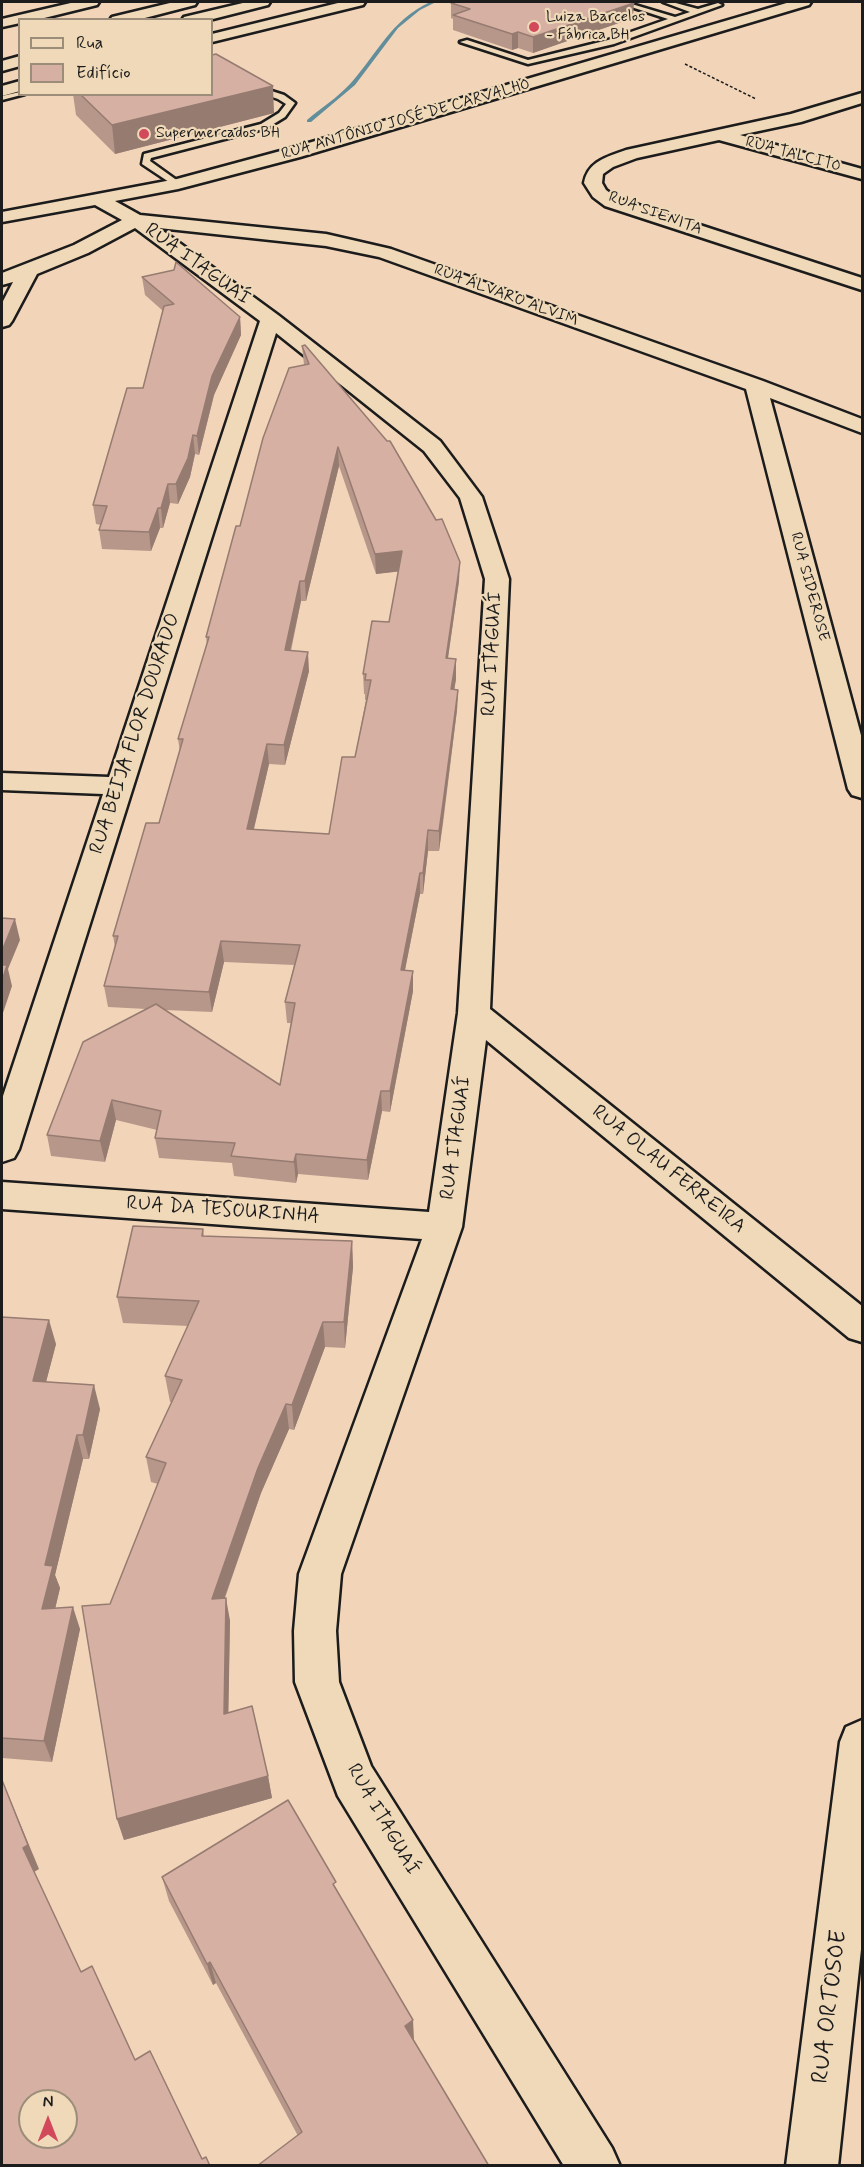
<!DOCTYPE html>
<meta charset="utf-8">
<style>
body{margin:0}
#map{position:relative;width:864px;height:2167px;overflow:hidden;background:#f2d5b9;font-family:Mynerve,sans-serif}
canvas{display:block}
.frame{position:absolute;inset:0;border:3px solid #1c1c1c;pointer-events:none}
.legend{position:absolute;left:18px;top:18px;width:195px;height:78px;box-sizing:border-box;background:#efd9b8;border:2px solid #9b8d7a;margin:0;padding:8px 10px;list-style:none;font-size:18px;color:#1c1c1c}
.legend li{display:flex;align-items:center;gap:12px;height:30px}
.legend b{width:30px;border:2px solid #9b8d7a}
.north{position:absolute;left:18px;top:2089px;width:60px;height:60px;box-sizing:border-box;background:#efd9b8;border:2px solid #9b8d7a;border-radius:50%;rotate:0deg;font-size:16px;font-weight:700;line-height:24px;text-align:center;color:#1c1c1c}
.north::after{content:'';display:block;margin:auto;width:21px;height:27px;background:#d1495b;clip-path:polygon(50% 0,100% 100%,50% 72%,0 100%)}
</style>
<div id="map">
<canvas width="864" height="2167"></canvas>
<div class="frame"></div>
<ul class="legend">
<li><b style="height:8px;background:#efd9b8"></b>Rua</li>
<li><b style="height:16px;background:#d6b0a2"></b>Edifício</li>
</ul>
<div class="north">N</div>
</div>
<script>
const context = document.querySelector('canvas').getContext('2d');
context.lineJoin = 'round';
function fillPath(path, color) { context.fillStyle = color; context.fill(path, 'evenodd'); }
function strokePath(path, color, width, dash) { context.strokeStyle = color; context.lineWidth = width; context.lineCap = dash ? 'butt' : 'round'; context.setLineDash(dash || []); context.stroke(path); }
function drawText(font, color, halo, rows, align = 'center') {
  context.font = font + ' Mynerve,sans-serif'; context.lineWidth = 4.5; context.setLineDash([]); context.textBaseline = 'middle'; context.strokeStyle = halo; context.fillStyle = color; for (const [text, x, y, turn = 0] of rows) {
    context.save(); context.translate(x, y); context.rotate((+turn || 0) * Math.PI / 180); context.textAlign = isNaN(turn) ? turn : align; if (halo) context.strokeText(text, 0, 0); context.fillText(text, 0, 0); context.restore();
  }
}
fillPath(new Path2D(`
 M430 2H436L420 10 398 28 355 85 311 122H307V120C321 108 337 98 350 84 378 53 390 21 430 2Z`), '#628e9c');
const lane = new Path2D(`
 M616 2H625L675 17 690 12 663 2H672L698 9 718 3 722 5 614 44 528 64 460 42 467 40 528 60 608 40 668 19Z
 M212 72 284 95 295 103 285 117 267 128 151 158 150 161 182 184 175 186 142 164 144 154 261 124 279 113 286 104 278 99 212 76Z
 M20 92V94H25L2 100V96Z`);
const street = new Path2D(`
 M790 2H811L809 5 300 157 178 189 115 201 140 215 326 234 391 249 763 381 862 419V433L770 398 862 739V798L852 795 848 789 746 389 379 257 326 246 159 228 278 315 440 441 482 497 509 579 490 1009 862 1306V1342L849 1338 486 1040 462 1227 341 1574 336 1631 339 1682 371 1766 612 2148 620 2166H564L338 1796 295 1682 294 1631 299 1574 422 1239 2 1209V1182L429 1212 458 1013 485 579 460 498 424 451 276 333 19 1149 14 1158 2 1162V1099L103 794 2 790V773L109 777 260 321 135 228 88 253 37 274 12 321 9 325 2 327V303L13 282 2 285V273L74 245 122 220 95 205 2 222V212L177 179 288 149Z
 M862 93V103L801 122 740 135 862 169V179L719 140 637 158 613 167 603 174 602 183 606 190 617 198 862 278V290L605 206 593 197 584 183C588 161 607 157 626 150L791 114Z
 M862 1720V1940L838 2166H786L840 1742 846 1727Z`);
const primary = new Path2D(`
 M75 2H99L97 5 36 20H20V23L2 27V19Z
 M342 2H365L363 5 212 42V34Z
 M20 81V91L2 96V86Z`);
const highway = new Path2D(`
 M174 2H197L195 5 137 20H110L112 17Z
 M247 2H270L268 5 209 20H182L184 17Z
 M20 56V66L2 71V61Z`);
strokePath(lane, '#1c1c1c', 5);
strokePath(street, '#1c1c1c', 5);
strokePath(primary, '#1c1c1c', 5);
strokePath(highway, '#1c1c1c', 5);
strokePath(new Path2D(`
 M685 64 756 99`), '#1c1c1c', 1.5, [3, 2]);
fillPath(lane, '#efd9b8');
fillPath(street, '#efd9b8');
fillPath(primary, '#efd9b8');
fillPath(highway, '#efd9b8');
fillPath(new Path2D(`
 M451 3 633 18 533 53 518 48 512 50 453 30V19L451 18Z
 M73 94H212L274 113 115 154 76 115Z
 M142 277 240 317 241 335 214 395 199 455 195 454 190 477 178 504 170 503 163 528H160L151 551 102 549 99 530 101 525 96 524 93 505 143 388 163 311 145 295Z
 M302 346 459 581 448 658 456 679 454 690H458L457 710 443 824 439 851H428L423 894H420L405 970 413 971V991L390 1112 382 1111 368 1180 298 1174 296 1183 234 1176 232 1163 159 1158 155 1138 157 1130 116 1120 105 1162 51 1156 47 1135 146 1009 108 1007 104 986 115 947 113 936 159 823 180 752 178 739 207 645 206 637 240 526 304 365ZM339 466 376 574 399 571 389 622 363 674 364 694H365V700H366L355 757 329 834 254 829 269 764 285 765 309 671 291 651 301 601H306ZM224 962 294 965 285 1002 287 1023H291L280 1085 165 1010 212 1012Z
 M203 1229 204 1236 352 1241 353 1267 345 1348 325 1347 294 1430 289 1429 261 1493 225 1598 230 1621 228 1712 268 1776 272 1798 124 1840 117 1819 110 1604 158 1484 151 1482 146 1457 172 1402H170L165 1376 188 1326 123 1323 117 1297Z
 M2 1317 56 1344 46 1382 100 1409 89 1459H83L55 1575 60 1588 55 1608 80 1629 52 1762 2 1758Z
 M162 1877 337 1891 414 2040 298 2136 216 1983 213 1985 169 1901Z`), '#b8978b');
fillPath(new Path2D(`
 M634 3 633 18 533 53V37Z
 M518 32V48L512 50V34Z
 M273 86 274 113 115 154 112 125Z
 M240 317 241 335 214 395 199 455 197 436 212 376Z
 M193 435 195 454 190 477 178 504 176 484Z
 M338 447 339 466 306 601 305 581Z
 M168 484 170 503 163 528 161 508Z
 M158 508 160 528 151 551 149 532Z
 M402 551 403 571 376 574 375 554Z
 M460 562 459 581 445 678 446 658Z
 M300 581 301 601 286 670 285 650Z
 M308 652 309 671 285 765 284 745Z
 M456 659V679L451 710V689Z
 M458 690 457 710 439 851V831Z
 M267 744 269 764 249 849 247 829Z
 M428 830V851L423 894V873Z
 M420 873V894L401 990V970Z
 M15 919 20 940 8 969 12 986 2 1016V951Z
 M221 941 224 962 212 1012 209 992Z
 M413 971V991L390 1112V1091Z
 M381 1091 382 1111 368 1180 367 1160Z
 M112 1100 116 1120 105 1162 100 1141Z
 M296 1154 298 1174 296 1183 294 1162Z
 M352 1241 353 1267 345 1348 344 1322Z
 M49 1320 56 1344 40 1405 33 1381Z
 M323 1322 325 1347 294 1430 292 1405Z
 M94 1385 100 1409 89 1459 83 1435Z
 M286 1404 289 1429 261 1493 216 1622 212 1599 258 1468Z
 M77 1435 83 1459 55 1575 60 1588 50 1631 42 1609 45 1565Z
 M226 1598 230 1621 228 1736 224 1714Z
 M73 1607 80 1629 52 1762 44 1741Z
 M268 1776 272 1798 124 1840 117 1819Z
 M2 1780 39 1869 34 1872 23 1848Z
 M210 1962 216 1983 213 1985 207 1964Z
 M413 2020 414 2040 405 2026Z`), '#967b71');
const building = new Path2D(`
 M457 2H630L634 3 533 37 518 32 512 34 453 15 470 9 451 3Z
 M216 54 273 86 112 125 80 94H212V55Z
 M176 262 240 317 212 376 197 436 193 435 188 458 176 484H168L161 508H158L149 532 99 530 107 506 93 505 127 388H143L164 306 174 304 142 277 174 270Z
 M305 345 387 441H390L436 520 442 519 460 562 446 658 456 659 451 689 458 690 443 803 439 831 428 830 423 873H420L401 970 413 971 390 1091H381L367 1160 296 1154 294 1162 231 1156 235 1143 155 1138 161 1111 112 1100 100 1141 47 1135 83 1042 156 1004 280 1085 295 1003 285 1002 300 945 221 941 209 992 104 986 118 936H113L146 823H159L183 739H178L209 637H206L236 526H240L263 438 289 368 309 364 302 346ZM338 447 375 554 402 551 389 622 372 621 363 674H366L365 680H371L355 757H342L329 834 247 829 267 744 284 745 308 652 285 650 300 581H305Z
 M2 918 15 919 2 951Z
 M2 965H7L2 981Z
 M133 1226 203 1229 202 1236 352 1241 344 1322H323L292 1405 286 1404 258 1468 212 1599 226 1598 224 1714 252 1706 268 1776 117 1819 82 1606 110 1604 166 1463 146 1457 182 1380 165 1376 199 1301 117 1297Z
 M2 1317 49 1320 33 1381 94 1385 83 1435H77L45 1565 53 1566 42 1609 73 1607 44 1741 2 1738Z
 M2 1780 28 1845 23 1848 81 1972 92 1966 135 2060 150 2051 202 2159 206 2157 210 2166H2ZM30 2101H66V2137H30Z
 M288 1800 336 1882 333 1884 413 2020 405 2026 489 2166H257L302 2132 210 1962 207 1964 162 1877Z`);
fillPath(building, '#d6b0a2');
strokePath(building, '#967b71', 1.5);
for (const [x, y, r, color] of [
 [534,27,6,"#d1495b"],
 [144,134,6,"#d1495b"]
]) { const dot = new Path2D(); dot.arc(x, y, r, 0, 2 * Math.PI); context.fillStyle = color; context.fill(dot); strokePath(dot, '#efd9b8', 2); }
drawText('16px', '#1c1c1c', '#efd9b8', [
 ["Luiza Barcelos",546,18],
 ["- Fábrica BH",546,36],
 ["Supermercados BH",156,134]
], 'left');
drawText('16px', '#1c1c1c', '#efd9b8', [
 ["RUA ANTÔNIO JOSÉ DE CARVALHO",406,120,-16],
 ["RUA TALCITO",793,155,15],
 ["RUA SIENITA",655,214,20],
 ["RUA ÁLVARO ALVIM",506,296,20],
 ["RUA SIDEROSE",809,587,75]
]);
drawText('20px', '#1c1c1c', '#efd9b8', [
 ["RUA ITAGUAÍ",197,265,36],
 ["RUA ITAGUAÍ",493,654,-87],
 ["RUA BEIJA FLOR DOURADO",136,734,-72],
 ["RUA ITAGUAÍ",457,1138,-82],
 ["RUA OLAU FERREIRA",668,1170,39],
 ["RUA DA TESOURINHA",223,1211,4],
 ["RUA ITAGUAÍ",382,1820,60]
]);
drawText('24px', '#1c1c1c', '#efd9b8', [
 ["RUA ORTOSOE",831,2007,-83]
]);
</script>
